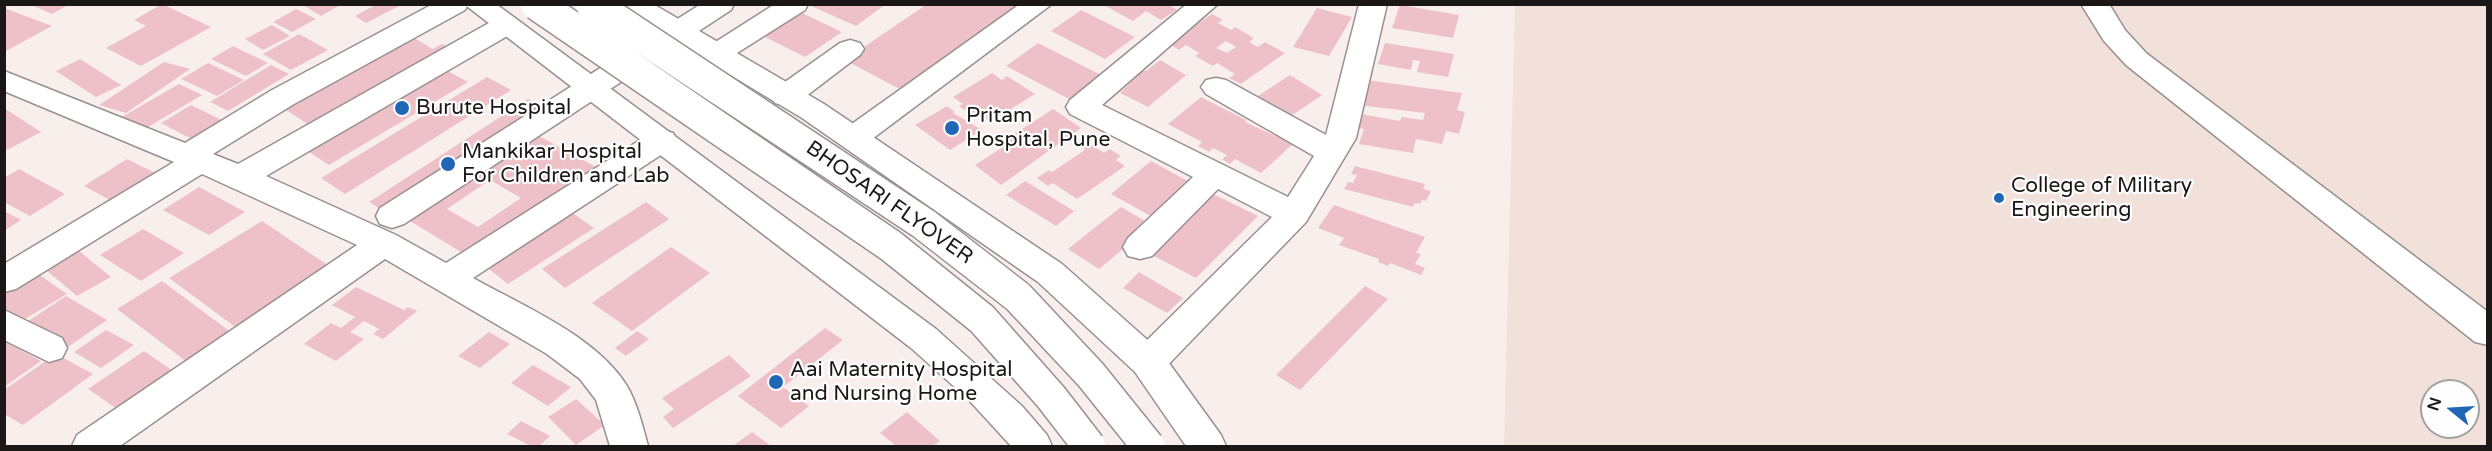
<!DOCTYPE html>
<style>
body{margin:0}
#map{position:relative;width:2492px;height:451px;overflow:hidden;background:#f8efec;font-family:"Varela Round",sans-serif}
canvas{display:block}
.frame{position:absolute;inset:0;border:6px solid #1a1716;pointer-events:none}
.north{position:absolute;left:2420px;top:379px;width:60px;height:60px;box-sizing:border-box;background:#fefefe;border:2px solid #a3a2a1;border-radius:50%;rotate:288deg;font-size:16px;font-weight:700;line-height:24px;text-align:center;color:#1a1716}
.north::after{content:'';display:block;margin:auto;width:21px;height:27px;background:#2066b6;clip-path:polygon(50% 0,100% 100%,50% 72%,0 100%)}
</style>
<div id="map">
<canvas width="2492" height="451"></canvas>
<div class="frame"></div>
<div class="north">N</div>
</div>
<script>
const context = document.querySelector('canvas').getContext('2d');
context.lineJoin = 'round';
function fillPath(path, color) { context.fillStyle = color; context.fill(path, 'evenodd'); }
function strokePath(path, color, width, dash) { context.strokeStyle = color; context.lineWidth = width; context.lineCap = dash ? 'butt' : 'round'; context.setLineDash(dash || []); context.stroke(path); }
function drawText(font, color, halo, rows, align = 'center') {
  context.font = font + ' "Varela Round",sans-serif'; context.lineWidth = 4.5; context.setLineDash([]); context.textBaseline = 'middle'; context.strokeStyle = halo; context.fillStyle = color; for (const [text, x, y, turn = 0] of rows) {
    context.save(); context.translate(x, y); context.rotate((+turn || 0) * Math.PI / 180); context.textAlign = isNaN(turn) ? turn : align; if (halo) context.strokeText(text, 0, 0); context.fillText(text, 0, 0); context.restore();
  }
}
fillPath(new Path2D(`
 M1515 5H2487V446H1504ZM2432 391H2468V427H2432Z`), '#f2e0db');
fillPath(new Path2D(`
 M29 4H70L52 14Z
 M162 4 211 27 141 66 106 48 146 26 134 20Z
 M301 4H342L321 16Z
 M377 4H403L366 23 355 16Z
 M814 4H886L856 26 811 6Z
 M927 4H1030L907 93 845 60Z
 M1102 4H1167L1177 10 1161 20 1146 11 1133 21Z
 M1400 5 1459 15 1453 38 1392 28Z
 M4 8 52 26 4 52Z
 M1317 8 1352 17 1329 56 1293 47Z
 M296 9 316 19 292 32 273 22Z
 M1081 10 1135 37 1105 59 1051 31Z
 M800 12 842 32 805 57 763 36Z
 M1212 14 1223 20 1218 23 1231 30 1235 27 1254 38 1249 42 1258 47 1265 42 1285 53 1241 84 1229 78 1235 74 1217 63 1213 66 1195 56 1199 53 1186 45 1179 50 1168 43ZM1226 41 1236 47 1227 53 1216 48Z
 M272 25 290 36 263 50 245 39Z
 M299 34 328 50 291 70 263 54Z
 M414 38 433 49 442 44 451 49 314 128 277 104Z
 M1038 43 1101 75 1069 99 1006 66Z
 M1385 43 1454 54 1448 77 1417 72 1420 61 1413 60 1411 70 1378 64Z
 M233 46 268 63 246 76 211 59Z
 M80 59 121 85 96 97 56 71Z
 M1160 60 1186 75 1148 107 1120 93 1143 70 1146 71Z
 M164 62 190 69 126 113 99 105Z
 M208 63 244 80 217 96 181 79Z
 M271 65 289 74 228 111 210 102Z
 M444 69 468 82 329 165 306 150Z
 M992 73 1002 80 1007 76 1035 94 990 122 978 114 974 116 959 106 963 104 953 97Z
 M1290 75 1322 95 1291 116 1258 96Z
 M487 77 511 90 345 194 321 178Z
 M1367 80 1462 93 1457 110 1465 112 1459 134 1446 131 1442 144 1416 139 1413 153 1359 144 1364 129 1350 127 1355 113 1400 121 1402 117 1423 120 1425 113 1358 105Z
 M179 84 202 95 143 130 120 118Z
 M1201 97 1246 120 1245 122 1293 144 1261 173 1235 159 1230 164 1222 159 1227 155 1213 148 1209 152 1198 146 1202 142 1168 124Z
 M528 99 551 112 392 216 369 202Z
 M191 105 232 125 201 144 161 123Z
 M947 106 955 112 953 113 982 130 950 150 915 125Z
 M4 108 41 132 7 150 4 148Z
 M1053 109 1081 128 1001 185 975 165 1003 147 999 144Z
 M530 131 596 167 469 257 402 216ZM490 180 521 198 478 227 447 209Z
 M1089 143 1104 153 1110 149 1121 156 1116 160 1125 166 1077 199 1053 183 1048 186 1037 178 1049 170 1052 172 1085 150 1082 147Z
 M127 159 165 178 121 206 84 186Z
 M1151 161 1195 185 1156 219 1111 194Z
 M1355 166 1425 184 1423 189 1431 191 1426 201 1422 200 1420 204 1415 203 1413 207 1344 189 1348 182 1353 183 1357 175 1351 174Z
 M19 169 65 194 30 216 4 202V178Z
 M1025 181 1074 211 1056 226 1006 195Z
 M199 187 245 212 209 235 163 210Z
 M1209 192 1258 216 1196 278 1146 252Z
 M646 202 669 219 565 288 542 269Z
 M1334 205 1425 237 1416 253 1421 254 1415 264 1425 268 1421 275 1390 263 1388 266 1378 262 1379 259 1339 245 1344 238 1318 228Z
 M1121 207 1152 225 1099 269 1068 249Z
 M4 211 21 220 4 231Z
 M571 212 594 228 508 284 485 266Z
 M262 221 332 268 238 329 169 278Z
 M143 229 184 253 141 281 100 255Z
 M73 246 111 277 77 296 40 265Z
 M671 247 710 273 632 331 592 303Z
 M34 271 67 294 23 320 4 311V288Z
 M1139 272 1183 298 1167 313 1123 288Z
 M162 281 232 333 187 362 117 309Z
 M1365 286 1388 299 1300 390 1276 375Z
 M356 287 404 310 408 307 417 311 383 339 373 334 379 329 364 321 350 332 364 339 336 361 304 344 331 323 341 328 355 317 332 305Z
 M66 296 107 320 68 347 27 322Z
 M825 328 843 340 783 387 809 406 781 428 738 396Z
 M106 330 134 345 101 368 74 352Z
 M637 331 649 339 626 356 615 348Z
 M489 332 510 344 480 368 458 356Z
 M4 341 41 361 4 387Z
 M144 351 176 373 120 411 88 389Z
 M56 354 93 374 23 425 4 414V390Z
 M729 355 751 376 673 428 663 417 674 409 662 398Z
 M533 365 571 387 548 406 511 383Z
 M576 399 605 425 576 445 548 417Z
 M907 412 940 441 933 446H896L880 433Z
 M521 421 550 436 539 446H531L507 434Z
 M752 432 771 446H733Z`), '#eec1c8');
const minor = new Path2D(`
 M433 4H468L465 10 294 104 213 154 238 164 496 19 506 16 516 19 520 25 516 31 266 176 396 235 446 263 651 133 662 130 673 133 677 140 673 147 473 278C523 306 596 336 627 386 637 403 643 427 648 446H610L596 400 580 379 547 354 385 259 120 446H72L77 435 357 245 202 174 16 289 4 292V264L174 162 4 91V71L185 143 272 90Z
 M701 4H734L731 10 404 224 392 228 380 224 376 216 380 208Z
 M775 4H808L805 10 726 60 716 63 706 60 702 54 706 48Z
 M1020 4H1052L864 145 853 148 842 145 838 138 842 131Z
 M1187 4H1218L1102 105 1288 197 1314 156 1206 94 1201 87 1206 80 1216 78 1226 80 1326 135 1359 4H1387L1356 138 1306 222 1161 372 1148 376 1135 372 1130 362 1135 352 1272 217 1218 189 1152 256 1140 259 1128 256 1123 247 1128 238 1193 177 1070 114 1066 107 1070 100Z
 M2081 4H2109L2125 30 2146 53 2488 312V345L2475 342 2126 65 2104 41Z
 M850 40 860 43 864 49 860 55 797 103 786 106 775 103 771 96 775 89 840 43Z
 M4 310 62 338 67 348 62 358 49 362 4 340Z`);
const major = new Path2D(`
 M464 4H496L936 329 1022 406 1047 435 1052 446H1011L968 399 911 348Z
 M619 4H653L824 104 1062 264 1161 352 1221 435 1226 446H1186L1135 372 1038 282 802 118 622 10Z`);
strokePath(minor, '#98908d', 3);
strokePath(major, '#98908d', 3);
fillPath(minor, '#fff');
fillPath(major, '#fff');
const highwayBridge = new Path2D(`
 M537 4 891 246 982 319 1051 397 1089 446
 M592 4 924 224 1018 297 1091 375 1148 446`);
strokePath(highwayBridge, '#98908d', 35, []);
strokePath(highwayBridge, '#fff', 32);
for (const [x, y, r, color] of [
 [402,108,8,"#2066b6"],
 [952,128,8,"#2066b6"],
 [448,164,8,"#2066b6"],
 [1999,198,6,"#2066b6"],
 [776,382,8,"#2066b6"]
]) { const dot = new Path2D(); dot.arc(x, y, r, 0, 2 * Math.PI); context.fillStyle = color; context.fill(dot); strokePath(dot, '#fefefe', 2); }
drawText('21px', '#1a1716', '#fefefe', [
 ["Burute Hospital",416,108],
 ["Pritam",966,116],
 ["Hospital, Pune",966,140],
 ["Mankikar Hospital",462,152],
 ["For Children and Lab",462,176],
 ["College of Military",2011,186],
 ["Engineering",2011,210],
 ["Aai Maternity Hospital",790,370],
 ["and Nursing Home",790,394]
], 'left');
drawText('21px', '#1a1716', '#fefefe', [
 ["BHOSARI FLYOVER",889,203,35]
]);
</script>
